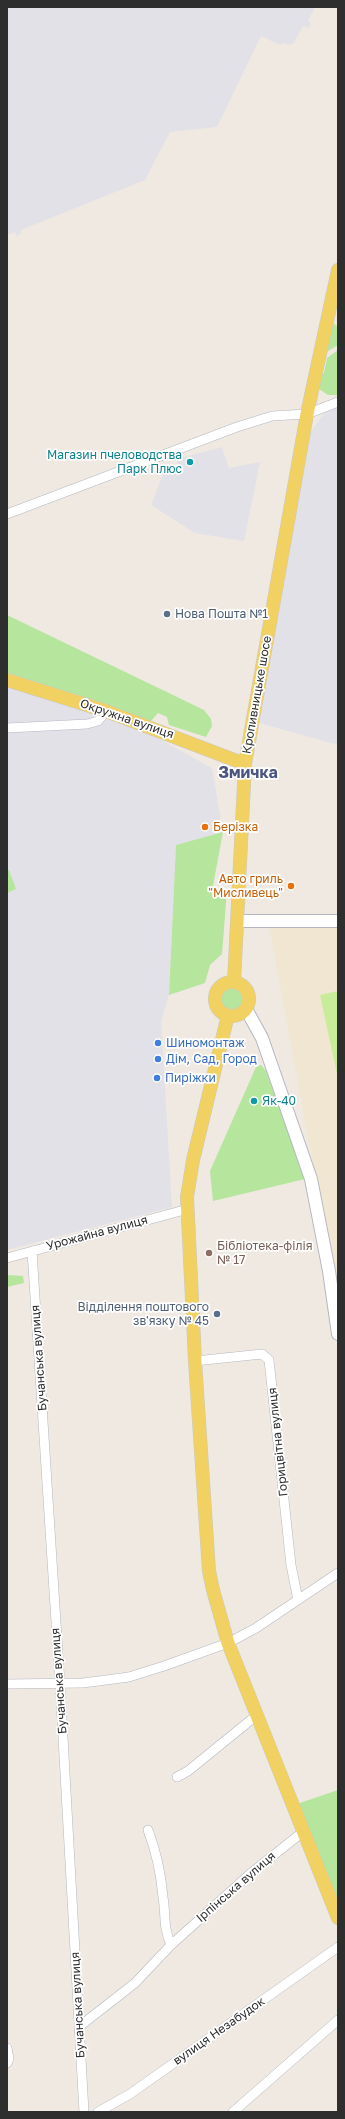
<!DOCTYPE html>
<meta charset="utf-8">
<style>
body{margin:0}
#map{position:relative;width:345px;height:2119px;overflow:hidden;background:#efe9e1;font-family:"Golos Text",sans-serif}
canvas{display:block}
.frame{position:absolute;inset:0;border:8px solid #2e2e2e;pointer-events:none}
</style>
<div id="map">
<canvas width="345" height="2119"></canvas>
<div class="frame"></div>
</div>
<script>
const context = document.querySelector('canvas').getContext('2d');
context.lineJoin = 'round';
function fillPath(path, color) { context.fillStyle = color; context.fill(path, 'evenodd'); }
function strokePath(path, color, width, dash) { context.strokeStyle = color; context.lineWidth = width; context.lineCap = dash ? 'butt' : 'round'; context.setLineDash(dash || []); context.stroke(path); }
function drawText(font, color, halo, rows, align = 'center') {
  context.font = font + ' "Golos Text",sans-serif'; context.lineWidth = 3.5; context.setLineDash([]); context.textBaseline = 'middle'; context.strokeStyle = halo; context.fillStyle = color; for (const [text, x, y, turn = 0] of rows) {
    context.save(); context.translate(x, y); context.rotate((+turn || 0) * Math.PI / 180); context.textAlign = isNaN(turn) ? turn : align; if (halo) context.strokeText(text, 0, 0); context.fillText(text, 0, 0); context.restore();
  }
}
fillPath(new Path2D(`
 M7 7H315L308 21 311 23 309 28 303 26 293 44 288 45 283 43 280 45 261 36 217 127 170 132 145 180 21 230 22 233 16 236 15 232 7 235Z
 M338 405V745L259 723 309 434 326 411Z
 M222 447 229 468 260 462 244 541 195 533 151 505 164 472 178 467 177 459Z
 M7 687 134 725 212 768 223 832 176 846 169 995 161 1021 172 1207 7 1250Z`), '#e3e1e8');
fillPath(new Path2D(`
 M269 925 338 926V1270L334 1271 315 1177Z`), '#f0e6d1');
fillPath(new Path2D(`
 M332 322 338 327V345L325 353Z
 M338 350V395H328L319 389 320 376 324 373 327 358Z
 M7 615 204 710 211 719 212 726 206 737 169 725 167 717 158 713 151 721 7 673Z
 M223 832 212 891 227 890 222 954 210 965 205 983 169 995 176 845Z
 M7 870H9L16 889 7 893Z
 M221 999a11 11 0 1 1 22 0a11 11 0 1 1-22 0Z
 M261 1065 266 1071 305 1179 213 1201 210 1171 256 1067Z
 M7 1275 23 1276 24 1283 7 1287Z
 M338 1790V1918L294 1805Z`), '#b6e59e');
fillPath(new Path2D(`
 M338 991V1074H337L320 995Z`), '#c9ec9a');
const street = new Path2D(`
 M7 514 237 427 272 416 307 414 338 402
 M7 728 87 724 98 721 106 711
 M32 1251 60 1684 84 2112
 M7 1258 188 1209
 M195 1361 262 1354 269 1360 291 1565 298 1600
 M7 1684 83 1683 129 1677 164 1666 228 1643 256 1628 338 1573
 M177 1777 188 1771 257 1715
 M148 1830C156 1851 161 1874 163 1897 166 1916 163 1927 171 1945
 M80 2026 135 1983 171 1945 250 1874 304 1831
 M7 2048 9 2059 7 2063
 M98 2112 130 2094 338 1947
 M233 2112 338 2020`);
const secondary = new Path2D(`
 M238 921H338
 M246 1009 262 1038 311 1179 329 1271 338 1334`);
const primary = new Path2D(`
 M7 680 106 711 245 764
 M234 982 245 764 307 414 338 270
 M215 999a17 17 0 1 1 34 0a17 17 0 1 1-34 0Z
 M228 1015 193 1160 187 1197 195 1361 209 1571 213 1590 228 1643 338 1918`);
strokePath(street, '#b4b7c1', 10);
strokePath(secondary, '#b4b7c1', 14);
strokePath(primary, '#c9c9c9', 14);
strokePath(street, '#fff', 9);
strokePath(secondary, '#fff', 12);
strokePath(primary, '#f2d163', 13);
for (const [x, y, r, color] of [
 [190,462,4,"#0f9aa8"],
 [167,614,4,"#5c6f8a"],
 [205,827,4,"#e8710a"],
 [291,886,4,"#e8710a"],
 [158,1043,4,"#3f7fe0"],
 [158,1059,4,"#3f7fe0"],
 [157,1078,4,"#3f7fe0"],
 [254,1101,4,"#0f9aa8"],
 [209,1253,4,"#8d6e63"],
 [217,1314,4,"#5c6f8a"]
]) { const dot = new Path2D(); dot.arc(x, y, r, 0, 2 * Math.PI); context.fillStyle = color; context.fill(dot); strokePath(dot, '#fff', 1.5); }
drawText('12px', '#0d838f', '#fff', [
 ["Магазин пчеловодства",182,455],
 ["Парк Плюс",182,469],
 ["Як-40",262,1101,"left"]
], 'right');
drawText('12px', '#4e5e75', '#fff', [
 ["Нова Пошта №1",175,614],
 ["Відділення поштового",209,1307,"right"],
 ["зв'язку № 45",209,1321,"right"]
], 'left');
drawText('12px', '#2e2e2e', '#fff', [
 ["Кропивницьке шосе",257,695,-80],
 ["Окружна вулиця",127,719,19],
 ["Урожайна вулиця",97,1233,-15],
 ["Бучанська вулиця",39,1358,-94],
 ["Горицвітна вулиця",278,1442,-96],
 ["Бучанська вулиця",59,1681,-94],
 ["Ірпінська вулиця",236,1887,-41],
 ["Бучанська вулиця",78,2005,-93],
 ["вулиця Незабудок",219,2031,-35]
]);
drawText('12px', '#c56008', '#fff', [
 ["Берізка",213,827],
 ["Авто гриль",283,879,"right"],
 ["\"Мисливець\"",283,893,"right"]
], 'left');
drawText('12px', '#366cbe', '#fff', [
 ["Шиномонтаж",166,1043],
 ["Дім, Сад, Город",166,1059],
 ["Пиріжки",165,1078]
], 'left');
drawText('12px', '#785e54', '#fff', [
 ["Бібліотека-філія",217,1246],
 ["№ 17",217,1260]
], 'left');
drawText('bold 16px', '#4d5680', '#fff', [
 ["Змичка",248,773]
]);
</script>
